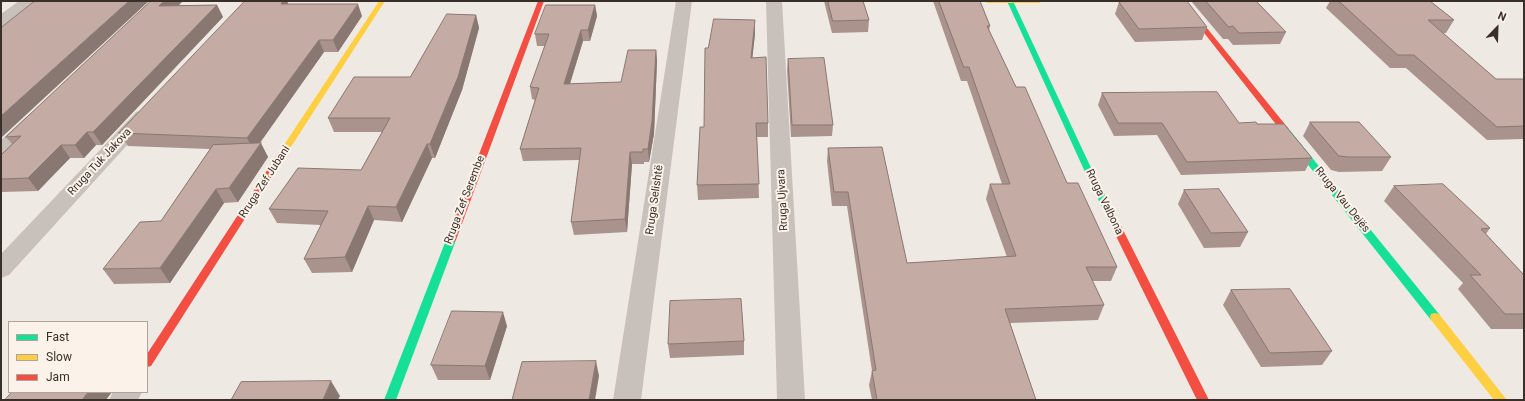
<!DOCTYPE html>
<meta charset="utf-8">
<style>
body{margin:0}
#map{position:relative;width:1525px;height:401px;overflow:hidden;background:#efe9e3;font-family:Roboto,sans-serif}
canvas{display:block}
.frame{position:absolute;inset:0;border:2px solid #3a2e28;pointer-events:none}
.legend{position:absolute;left:8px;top:321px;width:140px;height:72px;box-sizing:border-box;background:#fbf3ea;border:1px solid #aea49c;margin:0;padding:5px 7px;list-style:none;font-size:12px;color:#3a2e28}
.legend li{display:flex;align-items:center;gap:8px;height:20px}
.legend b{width:20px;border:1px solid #aea49c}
.north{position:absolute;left:1477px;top:8px;width:40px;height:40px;-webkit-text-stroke:3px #fbf3ea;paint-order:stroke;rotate:23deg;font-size:11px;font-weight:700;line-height:16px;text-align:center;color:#3a2e28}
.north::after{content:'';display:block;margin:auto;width:14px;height:18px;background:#3a2e28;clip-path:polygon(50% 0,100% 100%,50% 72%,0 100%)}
</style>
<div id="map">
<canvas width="1525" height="401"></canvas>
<div class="frame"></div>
<ul class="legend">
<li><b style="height:5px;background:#16e098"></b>Fast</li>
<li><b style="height:5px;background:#ffcf43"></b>Slow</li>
<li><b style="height:5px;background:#f24e42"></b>Jam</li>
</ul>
<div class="north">N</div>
</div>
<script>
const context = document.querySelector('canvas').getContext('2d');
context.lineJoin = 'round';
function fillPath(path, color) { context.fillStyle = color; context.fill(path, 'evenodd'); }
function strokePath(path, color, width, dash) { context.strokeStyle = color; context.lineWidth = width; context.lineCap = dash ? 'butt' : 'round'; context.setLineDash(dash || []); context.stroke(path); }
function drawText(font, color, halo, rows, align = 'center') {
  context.font = font + ' Roboto,sans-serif'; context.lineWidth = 4; context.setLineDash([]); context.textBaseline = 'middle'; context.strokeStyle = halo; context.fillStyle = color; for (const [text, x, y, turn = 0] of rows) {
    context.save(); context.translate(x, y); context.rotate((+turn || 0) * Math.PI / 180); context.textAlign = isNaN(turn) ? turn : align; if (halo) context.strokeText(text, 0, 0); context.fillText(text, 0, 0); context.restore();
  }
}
fillPath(new Path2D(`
 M19 1H37L7 26 1 27V14Z
 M676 1H692L641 400H613Z
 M766 1H782L805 400H777Z
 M143 110 150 112 153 116 150 120 9 275 1 278V254L136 112Z
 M33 115 40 117 43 121 40 125 8 156 1 157V140L26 117Z
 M113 392H142L138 400H109Z`), '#c8c1bb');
fillPath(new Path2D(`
 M1007 1H1013L1093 172 1121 226 1119 228H1113L1111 226 1085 172Z
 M1282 128H1288L1439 314 1440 317 1439 320 1435 321 1431 320 1282 132 1281 130Z
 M451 237 454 238 456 240 396 400H384L446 240 448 238Z`), '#16e098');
fillPath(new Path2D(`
 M379 1H385L289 150H283L282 148Z
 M984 1H1042L1039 3H987Z
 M1435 313 1439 314 1507 400H1494L1431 320 1430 317 1431 314Z`), '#ffcf43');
fillPath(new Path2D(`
 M538 1H544L456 240 454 242H448L446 240Z
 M1179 1H1185L1288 128 1289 130 1288 132H1282Z
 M286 145 290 148 151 366 147 367V354L283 146Z
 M1116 223 1121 226 1209 400H1197L1111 226Z`), '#f24e42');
fillPath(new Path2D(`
 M151 1H183L178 5H217L223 17 102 145H96L84 158H70L38 191 1 192V155L12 144 6 137Z
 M245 1H287L288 4 362 16 338 52H324L260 143 268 157 238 202 224 203 170 283 114 284 103 269 161 221 210 149 128 146 119 133Z
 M824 1H863L869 20 868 32 832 33Z
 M933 1H980L990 26 989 31 1016 87 1067 183 1117 267 1111 281H1092L1104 305 1098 320 1010 323 1036 400H872L869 385 872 371 847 206H832L827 161 828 148 907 263 1007 257 986 199 990 184H1002L967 81H961Z
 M1191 1H1256L1286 32 1280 44 1233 45 1228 39H1223Z
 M1330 1H1430L1454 20 1446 33H1443L1496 79H1524V139L1487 140 1406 68H1390L1326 8Z
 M1119 2 1207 27 1202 40 1135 42 1115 14Z
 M595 5 597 16 590 41H583L570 84 621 82 656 50 657 61 654 134 649 162H644V164H632L627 232 574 235 571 222 580 160 523 161 520 149 535 100 532 99 530 87 545 46H537L535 34Z
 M476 15 479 28 462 90 435 158H432L402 222 374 220 352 272 312 273 304 259 321 225 277 223 269 209 361 170 382 132H334L328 118 410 77Z
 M755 34 752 58 768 123V137H757L759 198 698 200 697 185 704 127 708 48Z
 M788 59 833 125 832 136 791 137 787 70Z
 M1102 93 1239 123 1257 124 1312 158 1305 171 1181 175 1157 135 1114 136 1098 105Z
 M1310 122 1391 157 1382 171 1339 172 1331 170 1303 136Z
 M1394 186 1490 228 1486 234 1524 275V329H1491L1458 289 1463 283 1384 201Z
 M1184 190 1248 232 1240 247 1204 248 1178 204Z
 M1231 290 1332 351 1322 365 1261 367 1223 305Z
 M507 326 490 380H438L431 365Z
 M744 341V355L670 358 668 344Z`), '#a9938c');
fillPath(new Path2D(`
 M129 1H149L1 138V116Z
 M164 1H183L166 18 159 6Z
 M283 1H287L291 10 281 4Z
 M358 4 362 16 338 52 333 40Z
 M217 5 223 17 102 145 93 132Z
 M595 5 597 16 590 41 588 30Z
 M476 15 479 28 462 90 435 158 430 144Z
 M755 20V34L751 71V58Z
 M581 30 583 41 566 96 564 84Z
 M319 40 324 52 254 151 247 138Z
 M656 50 657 61 654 134 649 162 648 149Z
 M87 132 96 145 84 158 75 145Z
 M261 143 268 157 238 202 229 188Z
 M427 144 432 158 402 222 396 207Z
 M61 145 70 158 38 191 28 178Z
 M630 152 632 164 627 232 625 219Z
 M216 189 224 203 170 283 160 268Z
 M368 206 374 220 352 272 345 257Z
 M503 312 507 326 490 380 485 366Z
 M596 361 599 376 595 400H589Z
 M331 381 340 396 338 400H323Z
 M88 392H112L106 400H82Z`), '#897872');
const building = new Path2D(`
 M35 1H129L1 116V28Z
 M151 1H164L159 6 217 5 93 132H87L75 145H61L28 178 1 179V155L21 136 6 137Z
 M245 1H283L281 4H358L333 40H319L247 138 119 133Z
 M828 1H863L869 20 833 21Z
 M939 1H980L990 26H987L1016 87H1025L1067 183H1078L1117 267H1086L1104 305 1005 309 1036 400H877L872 371 876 370 848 192H834L828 148 882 147 907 263 1016 256 990 184H1010L969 67H964Z
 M1152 1H1187L1207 27 1139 29 1119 2Z
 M1206 1H1256L1286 32 1239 33 1233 26 1229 27Z
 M1339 1H1430L1454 20H1428L1496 79H1524V126L1497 127 1414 55H1398Z
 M546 5H595L588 30H581L564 84 621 82 628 50H656L652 121 648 149H643V152H630L625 219 571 222 581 148 520 149 539 88 530 87 549 34H535Z
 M447 14 476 15 458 77 430 144H427L396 207 368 206 345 257 304 259 328 211 269 209 298 168 361 170 390 118H328L354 77H410Z
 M714 19 755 20 751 58 766 57 768 123H756L759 184 697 185 700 127H704L705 48H708Z
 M824 58 833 125H792L788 59Z
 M1217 92 1239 123 1256 122 1257 124H1284L1312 158 1187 162 1162 123H1118L1102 93Z
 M1310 122H1359L1391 157H1348L1339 156Z
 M261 143 229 188 216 189 160 268 103 269 140 222 161 221 213 145Z
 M1443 184 1490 228 1481 229 1524 275V314H1505L1470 275H1481L1394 186Z
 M1219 189 1248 232 1211 233 1184 190Z
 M1290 289 1332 351 1270 353 1231 290Z
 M741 299 744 341 668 344 670 301Z
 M452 311 503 312 485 366 431 365Z
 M596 361 589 400H512L522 362Z
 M331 381 323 400H231L241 382Z
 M12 392H88L82 400H5Z`);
fillPath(building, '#c4aba3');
strokePath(building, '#897872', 1);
drawText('11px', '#3a2e28', '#fbf3ea', [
 ["Rruga Tuk Jakova",100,162,-47],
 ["Rruga Zef Jubani",265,182,-57],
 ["Rruga Zef Serembe",465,200,-69],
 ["Rruga Selishtë",655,200,-82],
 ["Rruga Ujvara",783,200,-93],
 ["Rruga Vau Dejës",1342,200,51],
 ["Rruga Valbona",1104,202,64]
]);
</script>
